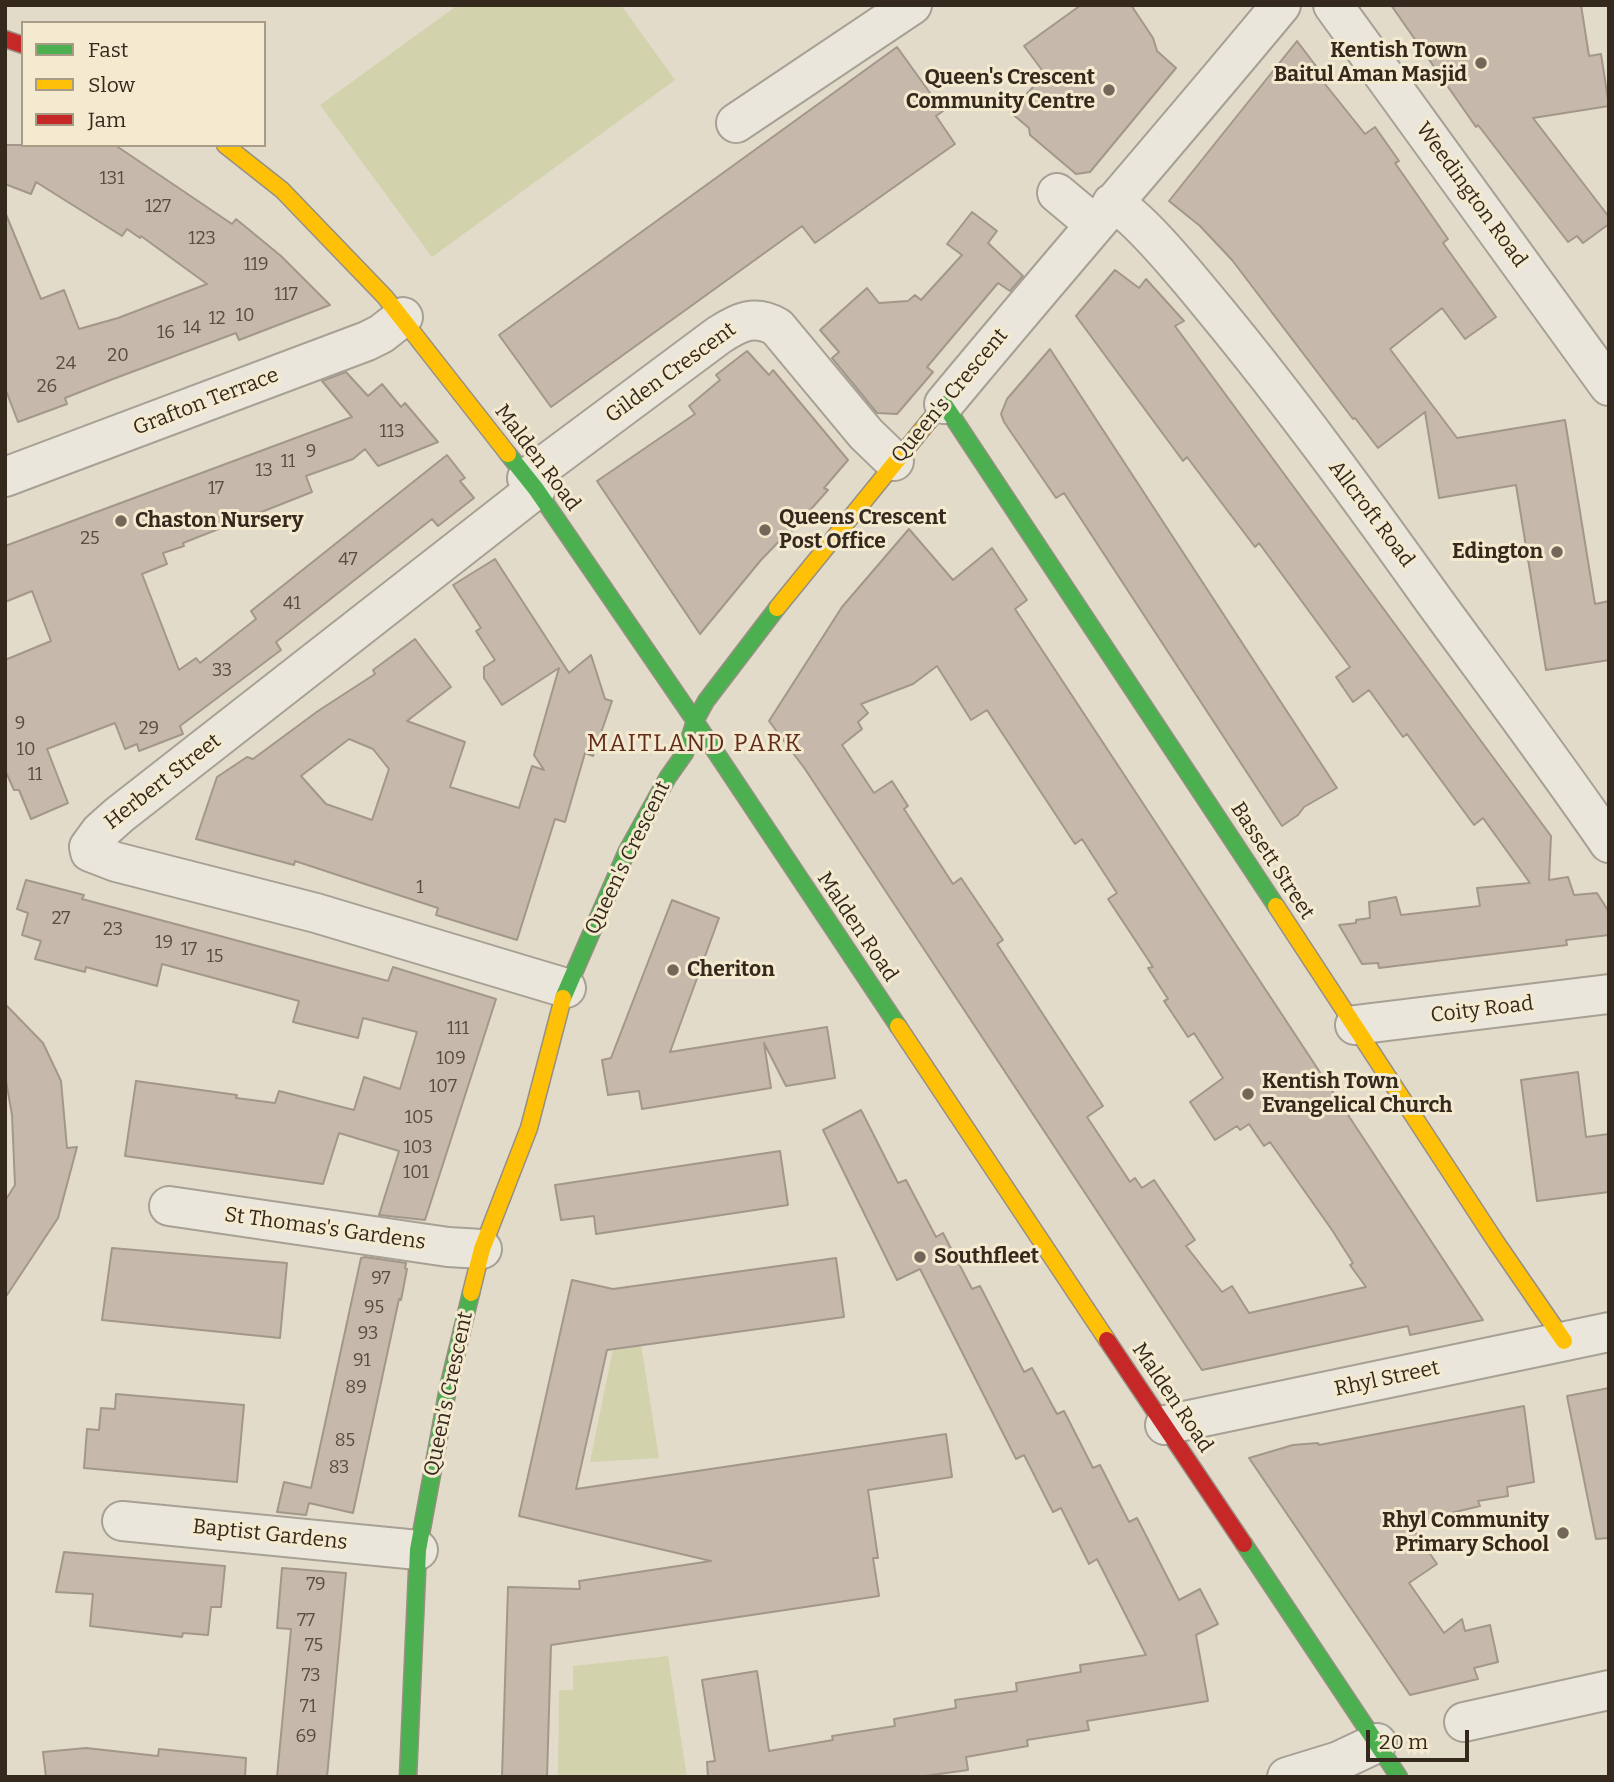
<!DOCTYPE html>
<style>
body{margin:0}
#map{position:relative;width:1614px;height:1782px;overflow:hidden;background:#e2dbca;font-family:Bitter,serif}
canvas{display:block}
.frame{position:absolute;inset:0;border:7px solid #35281c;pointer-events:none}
.legend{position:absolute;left:21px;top:21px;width:245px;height:126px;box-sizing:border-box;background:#f4eacf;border:2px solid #a89c87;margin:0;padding:9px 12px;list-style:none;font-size:21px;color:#35281c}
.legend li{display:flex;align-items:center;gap:14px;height:35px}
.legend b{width:35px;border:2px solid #a89c87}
.scale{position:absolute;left:1366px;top:1730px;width:103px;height:32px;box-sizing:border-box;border:4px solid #35281c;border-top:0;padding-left:9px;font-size:21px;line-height:24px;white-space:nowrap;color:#35281c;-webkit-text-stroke:5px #f4eacf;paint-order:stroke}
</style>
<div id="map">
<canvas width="1614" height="1782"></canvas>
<div class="frame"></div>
<ul class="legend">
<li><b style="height:9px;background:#4caf50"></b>Fast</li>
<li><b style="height:9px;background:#ffc107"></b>Slow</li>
<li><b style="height:9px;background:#c62828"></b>Jam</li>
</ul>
<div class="scale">20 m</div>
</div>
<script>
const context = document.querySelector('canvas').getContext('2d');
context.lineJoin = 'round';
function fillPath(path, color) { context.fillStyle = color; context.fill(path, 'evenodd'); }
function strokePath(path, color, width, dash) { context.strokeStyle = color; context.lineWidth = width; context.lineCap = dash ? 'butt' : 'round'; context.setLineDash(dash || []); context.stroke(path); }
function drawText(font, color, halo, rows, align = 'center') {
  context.font = font + ' Bitter,serif'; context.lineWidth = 6; context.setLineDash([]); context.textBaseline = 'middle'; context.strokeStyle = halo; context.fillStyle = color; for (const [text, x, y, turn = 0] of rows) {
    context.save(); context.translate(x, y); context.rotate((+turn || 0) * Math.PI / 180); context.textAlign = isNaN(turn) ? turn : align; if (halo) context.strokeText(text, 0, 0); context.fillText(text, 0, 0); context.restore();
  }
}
fillPath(new Path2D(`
 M458 5H621L675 80 432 257 320 105Z
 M626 1285 632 1287 659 1458 590 1462Z
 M668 1656 687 1777H558L559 1690H573V1666Z`), '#d2d2ac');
const building = new Path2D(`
 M1081 5H1131L1153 38 1157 51 1176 68 1090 172 1076 174 1030 135 1029 128 1010 112 1045 74 1024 46Z
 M1391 5H1581L1589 56 1601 54 1609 106 1533 118 1609 217V224L1583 243 1577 236 1568 242 1478 125 1476 127Z
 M1297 41 1328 82 1325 84 1365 134 1375 127 1399 161 1395 163 1448 239 1443 243 1496 317 1465 339 1442 308 1390 349 1457 438 1565 420 1595 604 1609 601V660L1546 670 1516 485 1439 498 1425 412 1378 448 1355 418 1353 419 1232 260 1200 226 1169 201Z
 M897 47 943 111 936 116 955 144 815 243 802 226 551 407 499 335Z
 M5 145H115L232 224 236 219 281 256 330 305 239 340 236 333 113 379 65 398 67 404 18 422 5 388V212L41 299 64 290 79 329 118 318 207 284 141 236 140 238 127 229 122 236 36 182 31 194 5 184Z
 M972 212 997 231 988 243 1023 276 1010 291 998 283 927 367 933 372 897 414 877 413 832 358 839 352 820 330 867 288 879 303 908 301 915 295 921 300 962 255 947 244Z
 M1115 270 1139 288 1146 279 1184 321 1175 326 1551 836 1549 880 1568 877 1574 895 1597 893 1609 912V935L1566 940 1567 945 1379 968 1378 963 1362 964 1339 925 1356 923V920L1370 918 1369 902 1396 897 1401 915 1480 906 1477 888 1530 883 1483 818 1474 825 1407 734 1403 737 1369 690 1353 702 1336 677 1350 667 1259 543 1255 547 1187 457 1183 461 1076 316Z
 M1050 349 1337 788 1304 807 1298 815 1282 826 1064 493 1056 498 1004 422 1001 414 1007 399Z
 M747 351 769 375 773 370 848 460 824 488 828 490 789 534 787 533 761 560 700 634 597 481 695 414 689 406 720 380 716 375Z
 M346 372 368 396 382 384 401 407 405 403 438 442 378 466 365 449 353 459 306 476 312 492 183 543 184 546 163 553 167 564 142 574 179 670 196 658 200 663 256 619 251 611 447 455 465 478 460 481 474 498 438 526 432 519 276 642 281 650 180 726 183 734 139 751 137 744 125 749 115 723 47 749 68 803 31 819 19 790H14L5 770V660L51 641 32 591 5 602V546L352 417 322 381Z
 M909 529 953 580 992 548 1027 600 1015 609 1483 1320 1410 1335 1408 1326 1202 1370 805 769 769 721 842 607ZM937 666 971 720 987 710 1075 844 1082 839 1117 893 1108 899 1153 967 1148 968 1168 999 1164 1001 1188 1037 1194 1033 1223 1078 1190 1102 1215 1140 1237 1126 1240 1130 1249 1124 1264 1146 1270 1142 1332 1230 1353 1263 1350 1265 1366 1287 1249 1313 1232 1286 1222 1292 1186 1246 1195 1240 1154 1180 1142 1188 1135 1178 1130 1182 1087 1117 1103 1106 997 944 1003 940 961 878 953 884 904 809 908 806 892 781 874 793 842 745 862 729 858 722 868 713 861 704 913 684Z
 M495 559 569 673 591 655 605 699 612 701 593 756 585 753 565 822 555 819 517 940 436 915 438 908 295 861 294 865 196 839 217 777 247 757 253 759 318 711 375 674 373 670 415 639 451 687 407 721 465 742 450 787 519 808 532 766 544 770 534 755 559 668 502 705 484 678V667L495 660 476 631 481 628 453 585ZM349 739 373 749 389 769 372 820 326 804 301 776Z
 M26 880 84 895 82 899 388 981 393 967 496 999 425 1220 379 1215 399 1151 339 1133 323 1184 125 1156 136 1081 237 1095 236 1098 275 1103 279 1091 354 1110 364 1077 400 1089 417 1032 363 1018 358 1038 293 1022 299 1001 162 964 157 986 86 967 85 972 35 959 41 941 22 935 28 913 17 909Z
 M672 900 719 918 670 1052 827 1027 835 1078 786 1086 764 1043 771 1088 642 1109 639 1091 608 1095 602 1060 611 1058Z
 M5 1004 43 1043 61 1081 67 1148 77 1147 58 1218 5 1298V1201L15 1185 12 1115 5 1075Z
 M1578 1072 1586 1137 1609 1134V1192L1537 1201 1521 1080Z
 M861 1110 898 1183 906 1180 936 1237 943 1233 972 1289 980 1286 1024 1372 1032 1368 1057 1414 1064 1411 1093 1468 1100 1465 1129 1522 1137 1518 1179 1600 1200 1589 1218 1624 1196 1635 1208 1701 1087 1721 1089 1730 1027 1740 1028 1746 966 1757 968 1770 918 1777H708L707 1762 715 1761 702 1680 757 1671 769 1751 833 1740 832 1736 895 1726 894 1719 956 1708 955 1700 1017 1691 1016 1683 1081 1672 1080 1665 1146 1655 1097 1559 1089 1564 1061 1508 1053 1512 1024 1455 1016 1459 920 1269 897 1280 823 1130Z
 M780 1151 788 1205 596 1234 594 1216 561 1220 555 1185Z
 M112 1248 287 1263 280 1338 102 1320Z
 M365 1257 406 1263 405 1268 407 1269 401 1300 399 1299 353 1513 309 1503 306 1515 277 1512 284 1482 311 1488 361 1258Z
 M836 1258 844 1317 607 1350 576 1489 946 1434 952 1477 868 1490 878 1558H873L879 1596 551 1645 547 1777H502L508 1587 580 1589 579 1581 711 1561 519 1516 572 1280 613 1289Z
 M1609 1388V1538L1596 1539 1567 1396Z
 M116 1394 244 1405 237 1482 84 1468 87 1429 99 1430 101 1408 115 1409Z
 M1524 1406 1534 1482 1507 1487 1508 1496 1478 1501 1480 1506 1409 1523 1437 1564 1409 1583 1444 1633 1462 1619 1465 1631 1490 1625 1498 1662 1474 1668 1478 1679 1410 1695 1249 1458 1293 1445 1318 1443 1319 1445Z
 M64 1552 225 1566 221 1607H211L208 1635 183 1633 182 1637 90 1626 93 1594 56 1592Z
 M282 1568 346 1573 327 1777H277L291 1629 277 1628Z
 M86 1748 158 1756 159 1749 246 1758 245 1777H46L43 1752Z`);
fillPath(building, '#c6b9ab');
strokePath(building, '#a2978a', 2);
const street = new Path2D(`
 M1333 5 1609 386
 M736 123 912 5
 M1057 193 1094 224
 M1112 203C1138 214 1195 286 1215 310 1291 402 1362 500 1432 598 1491 679 1552 760 1609 843
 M944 404C1055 270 1170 139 1281 5
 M5 477 367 341 381 334 403 317
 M527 478 719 335C739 322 755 314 777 327L866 434 894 461
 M536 489 119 815 100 832 89 847 90 852 116 862 316 913 566 988
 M1355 1025 1609 994
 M169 1206 448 1247 482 1249
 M1165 1425 1609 1332
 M122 1521 418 1550
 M1464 1722 1609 1690
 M1287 1777 1339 1761 1377 1743`);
const fast = new Path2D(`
 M929 421 944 404 1276 906
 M508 454 536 489 695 721 898 1026
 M563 998 627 851 668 777 685 753 695 721 706 701 777 608
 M1244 1544 1399 1777
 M408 1777 418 1550 448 1388 471 1293`);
const slow = new Path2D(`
 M225 145 282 190 385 297 508 454
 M777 608 929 421
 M1276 906 1496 1242 1564 1341
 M898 1026 1107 1340
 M471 1293 482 1249 529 1128 563 998`);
const jam = new Path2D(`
 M5 39 23 45
 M1107 1340 1244 1544`);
strokePath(street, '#a7a094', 42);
strokePath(fast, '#978f83', 19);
strokePath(slow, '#978f83', 19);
strokePath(jam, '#978f83', 19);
strokePath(street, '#eae6db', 38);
strokePath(fast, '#4caf50', 16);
strokePath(slow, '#ffc107', 16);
strokePath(jam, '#c62828', 16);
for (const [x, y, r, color] of [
 [1481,63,7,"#726759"],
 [1109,90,7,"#726759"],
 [121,521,7,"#726759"],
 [765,530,7,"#726759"],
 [1557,552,7,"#726759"],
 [673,970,7,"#726759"],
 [1248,1094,7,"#726759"],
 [920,1257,7,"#726759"],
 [1563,1533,7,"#726759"]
]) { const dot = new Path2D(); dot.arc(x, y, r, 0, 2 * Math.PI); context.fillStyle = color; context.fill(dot); strokePath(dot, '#f4eacf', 2.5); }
drawText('18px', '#594c40', null, [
 ["131",112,179],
 ["127",158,207],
 ["123",202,239],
 ["119",256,265],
 ["117",286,295],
 ["10",245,316],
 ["12",217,319],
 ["14",192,328],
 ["16",166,333],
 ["20",118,356],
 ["24",66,364],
 ["26",47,387],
 ["113",392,432],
 ["9",311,452],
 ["11",288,462],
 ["13",264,471],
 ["17",216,489],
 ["25",90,539],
 ["47",348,560],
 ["41",292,604],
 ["33",222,671],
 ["9",20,724],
 ["29",149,729],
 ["10",26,750],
 ["11",35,775],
 ["1",420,888],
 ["27",61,919],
 ["23",113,930],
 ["19",164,943],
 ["17",189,950],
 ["15",215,957],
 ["111",458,1029],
 ["109",451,1059],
 ["107",443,1087],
 ["105",419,1118],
 ["103",418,1148],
 ["101",416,1173],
 ["97",381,1279],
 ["95",374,1308],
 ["93",368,1334],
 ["91",362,1361],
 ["89",356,1388],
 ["85",345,1441],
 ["83",339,1468],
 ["79",316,1585],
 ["77",306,1621],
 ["75",314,1646],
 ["73",311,1676],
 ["71",308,1707],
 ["69",306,1737]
]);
drawText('bold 21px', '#35281c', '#f4eacf', [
 ["Kentish Town",1467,51,"right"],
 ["Baitul Aman Masjid",1467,75,"right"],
 ["Queen's Crescent",1095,78,"right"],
 ["Community Centre",1095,102,"right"],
 ["Queens Crescent",779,518],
 ["Post Office",779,542],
 ["Chaston Nursery",135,521],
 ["Edington",1543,552,"right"],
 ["Cheriton",687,970],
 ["Kentish Town",1262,1082],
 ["Evangelical Church",1262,1106],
 ["Southfleet",934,1257],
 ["Rhyl Community",1549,1521,"right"],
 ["Primary School",1549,1545,"right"]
], 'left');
drawText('21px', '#35281c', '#f4eacf', [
 ["Weedington Road",1471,195,54],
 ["Gilden Crescent",671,373,-36],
 ["Queen's Crescent",950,396,-50],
 ["Grafton Terrace",206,402,-21],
 ["Malden Road",537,458,53],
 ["Allcroft Road",1371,514,53],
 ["Herbert Street",163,782,-38],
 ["Queen's Crescent",628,858,-64],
 ["Bassett Street",1272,861,57],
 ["Malden Road",857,927,56],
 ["Coity Road",1482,1010,-7],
 ["St Thomas's Gardens",325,1229,8],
 ["Rhyl Street",1387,1379,-12],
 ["Queen's Crescent",449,1394,-78],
 ["Malden Road",1172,1398,56],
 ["Baptist Gardens",270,1535,6]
]);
context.letterSpacing = '2px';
drawText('24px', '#612b1d', '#f4eacf', [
 ["MAITLAND PARK",695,744]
]);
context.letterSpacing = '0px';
</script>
